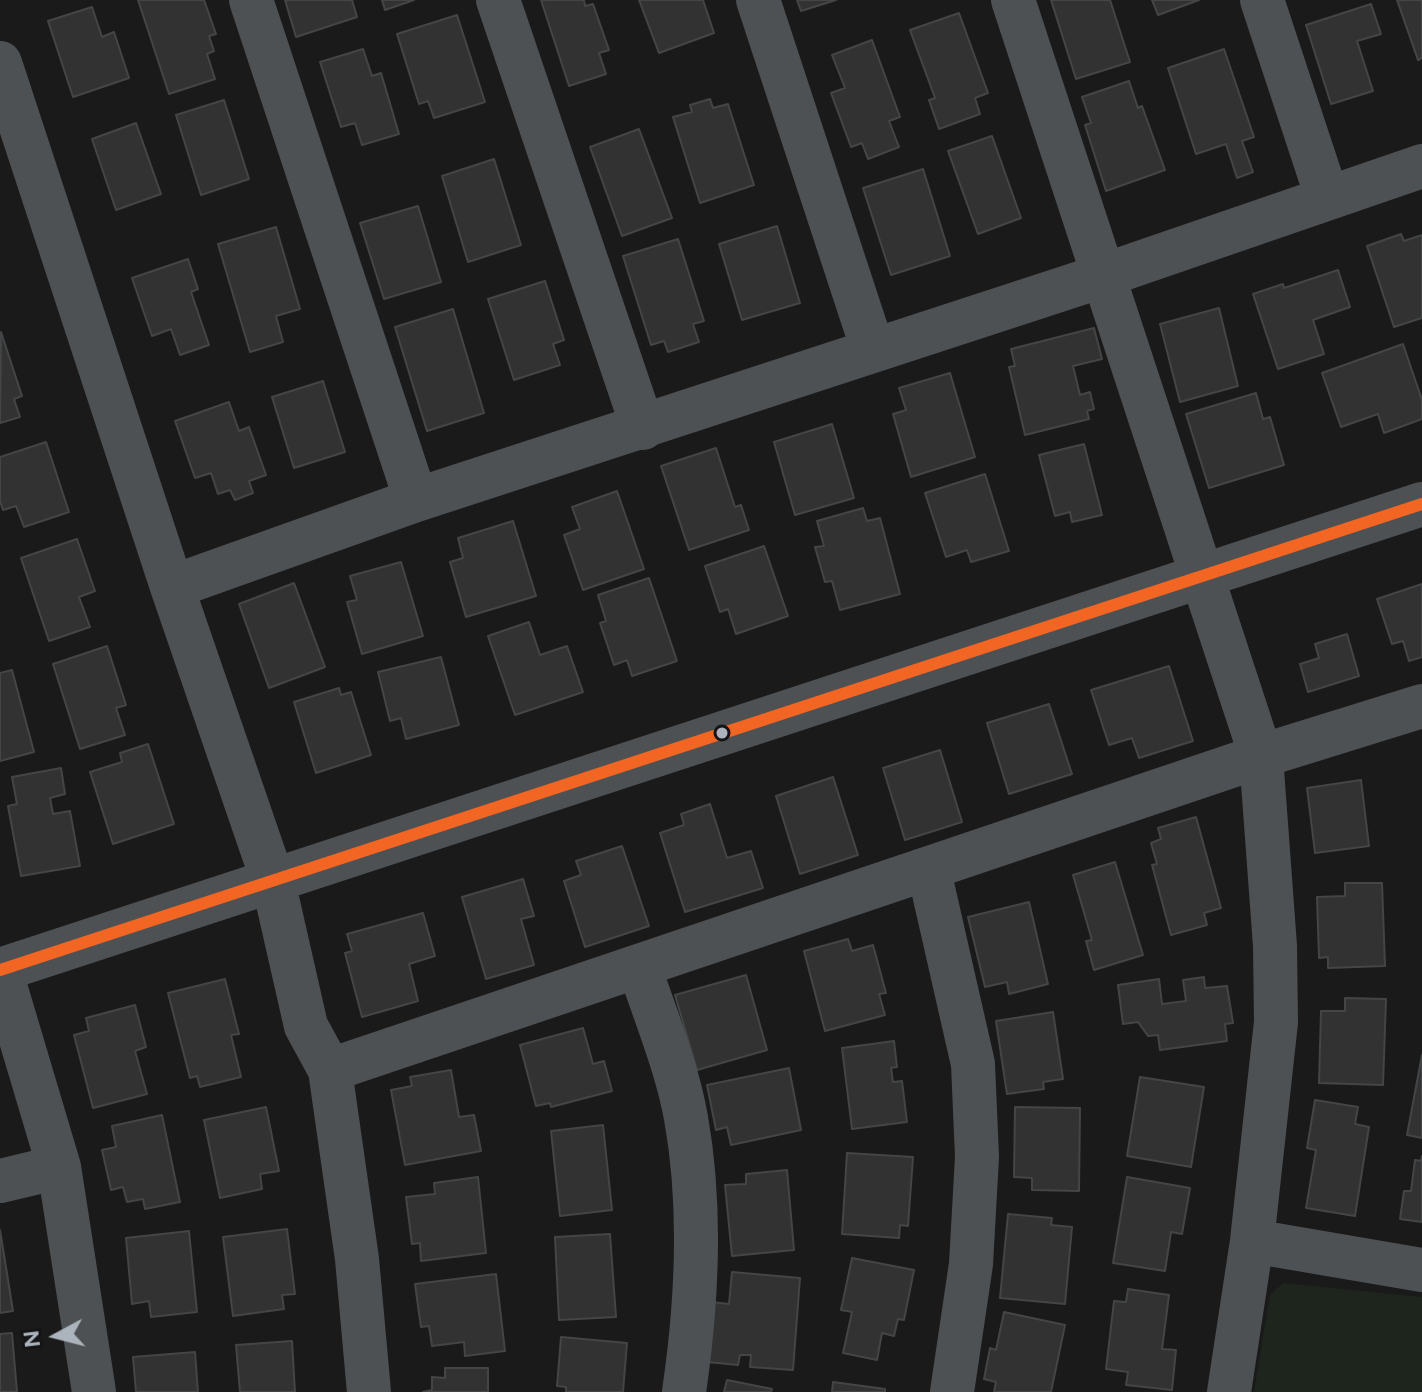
<!DOCTYPE html>
<style>
body{margin:0}
#map{position:relative;width:1422px;height:1392px;overflow:hidden;background:#1a1a1a;font-family:Figtree,sans-serif}
canvas{display:block}
.north{position:absolute;left:16px;top:1296px;width:80px;height:80px;-webkit-text-stroke:6px #141416;paint-order:stroke;rotate:263deg;font-size:22px;font-weight:700;line-height:32px;text-align:center;color:#abb3bc}
.north::after{content:'';display:block;margin:auto;width:28px;height:36px;background:#abb3bc;clip-path:polygon(50% 0,100% 100%,50% 72%,0 100%)}
</style>
<div id="map">
<canvas width="1422" height="1392"></canvas>
<div class="north">N</div>
</div>
<script>
const context = document.querySelector('canvas').getContext('2d');
context.lineJoin = 'round';
function fillPath(path, color) { context.fillStyle = color; context.fill(path, 'evenodd'); }
function strokePath(path, color, width, dash) { context.strokeStyle = color; context.lineWidth = width; context.lineCap = dash ? 'butt' : 'round'; context.setLineDash(dash || []); context.stroke(path); }
fillPath(new Path2D(`
 M1283 1283 1422 1297V1392H1254L1270 1295Z`), '#1d251d');
const building = new Path2D(`
 M138 0H204L216 34 209 36 214 51 207 54 215 79 169 94Z
 M285 0H352L357 17 296 37Z
 M382 0H414L385 10Z
 M541 0H584L585 6 593 4 609 50 599 53 606 74 569 86Z
 M639 0H703L714 33 659 53Z
 M797 0H836L801 11Z
 M1051 0H1110L1130 62 1076 79Z
 M1152 0H1199L1158 15Z
 M1397 0H1422V58L1418 60Z
 M1371 4 1381 34 1357 41 1373 91 1331 104 1306 25Z
 M92 7 102 37 114 32 129 78 73 97 48 21Z
 M959 13 988 93 975 98 980 114 939 129 929 100 935 98 910 30Z
 M457 15 485 102 434 118 428 101 419 104 397 34Z
 M872 40 900 117 889 121 899 147 868 159 862 143 851 147 831 93 845 88 832 55Z
 M363 49 372 76 381 73 399 134 362 145 355 123 341 127 320 62Z
 M1224 49 1254 137 1242 141 1253 172 1237 178 1226 144 1196 154 1168 68Z
 M1129 81 1138 108 1142 106 1165 170 1106 191 1085 125 1091 123 1082 97Z
 M710 99 713 108 728 104 754 185 700 203 673 117 692 112 690 105Z
 M224 100 249 179 201 195 176 115Z
 M136 123 161 194 116 210 92 139Z
 M639 129 672 218 622 236 590 147Z
 M992 136 1021 218 978 234 948 151Z
 M494 159 521 245 468 262 442 176Z
 M923 169 950 256 891 275 863 188Z
 M418 206 441 282 384 299 360 223Z
 M777 226 800 303 742 320 719 244Z
 M276 227 300 309 276 316 283 342 250 352 218 244Z
 M1401 234 1404 241 1422 235V318L1394 327 1367 246Z
 M678 239 704 321 693 324 699 342 668 352 664 341 651 345 623 256Z
 M188 259 198 289 191 292 209 345 180 355 171 329 152 336 132 278Z
 M1338 270 1350 307 1313 320 1324 354 1278 369 1253 294 1283 284 1284 288Z
 M545 281 564 340 553 344 560 365 514 380 488 299Z
 M1219 308 1238 386 1180 402 1160 324Z
 M453 309 484 413 427 431 395 327Z
 M1094 328 1102 359 1073 366 1080 395 1090 392 1094 409 1087 411 1089 419 1025 435 1009 367 1015 366 1011 349Z
 M1 332 22 396 14 399 20 417 0 423Z
 M1403 344 1422 400V419L1384 433 1378 414 1341 427 1322 373Z
 M950 373 975 457 911 477 893 414 906 410 899 388Z
 M323 381 345 452 294 468 272 397Z
 M1256 393 1263 419 1270 417 1284 465 1209 488 1186 414Z
 M229 402 239 431 249 427 266 475 249 481 253 493 235 500 230 490 218 494 211 473 195 478 175 421Z
 M832 424 854 498 795 515 774 442Z
 M46 442 69 512 24 527 16 506 3 510 0 501V457Z
 M1084 444 1102 515 1072 522 1070 512 1055 516 1039 455Z
 M716 448 735 507 741 505 749 530 689 550 661 466Z
 M985 474 1009 551 971 562 967 550 946 557 925 493Z
 M617 491 644 569 583 590 564 535 580 529 572 507Z
 M863 508 867 521 880 518 900 594 840 610 832 581 825 582 815 547 824 546 817 521Z
 M513 521 536 596 466 617 450 562 463 558 458 538Z
 M77 539 95 591 79 597 90 627 49 641 21 558Z
 M764 546 788 616 736 634 728 609 720 612 705 566Z
 M401 562 423 636 362 654 347 602 357 600 350 576Z
 M649 578 677 661 632 676 627 660 614 665 600 623 606 621 598 595Z
 M294 583 325 667 269 688 239 604Z
 M1422 584V657L1409 661 1403 641 1392 644 1377 599Z
 M529 622 540 655 567 646 583 692 515 715 488 636Z
 M1347 634 1359 676 1308 692 1300 664 1319 658 1315 644Z
 M107 646 126 705 116 708 125 735 80 749 53 664Z
 M441 657 459 725 406 739 401 718 390 721 378 672Z
 M1169 666 1193 741 1139 758 1132 738 1109 745 1091 690Z
 M12 670 34 752 0 761V673Z
 M339 688 341 695 351 692 371 755 316 773 294 702Z
 M1049 704 1072 774 1009 794 987 723Z
 M148 744 174 824 113 844 90 772 122 762 120 753Z
 M940 750 962 822 905 840 883 768Z
 M61 768 65 794 50 798 53 814 70 811 80 866 21 876 8 806 17 804 12 777Z
 M833 777 858 855 800 874 776 796Z
 M1361 780 1369 846 1315 853 1307 788Z
 M710 804 727 858 751 851 763 888 685 912 660 833 684 825 681 814Z
 M1196 817 1221 908 1204 913 1207 925 1171 935 1152 865 1157 864 1151 843 1161 839 1158 828Z
 M622 846 649 926 585 947 564 881 581 875 576 861Z
 M1115 862 1143 955 1094 970 1086 941 1092 940 1073 875Z
 M523 879 534 916 521 919 534 965 486 979 462 897Z
 M1345 883H1382L1385 966 1328 968V957L1319 958 1317 897 1345 896Z
 M1029 902 1048 984 1009 994 1007 982 985 987 968 917Z
 M423 913 435 956 409 964 418 1001 362 1017 345 953 352 951 347 934Z
 M848 939 852 951 873 945 886 993 879 994 885 1015 825 1031 804 951Z
 M746 975 767 1050 697 1070 675 995Z
 M1204 977 1205 988 1227 986 1233 1023 1225 1024 1227 1041 1160 1050 1158 1035 1148 1036 1138 1022 1123 1024 1118 985 1159 979 1162 1004 1186 1001 1183 980Z
 M225 979 239 1034 231 1035 241 1077 200 1087 197 1076 190 1078 168 993Z
 M1345 998 1386 999 1383 1085 1319 1083 1321 1011H1345Z
 M135 1005 146 1047 135 1051 147 1094 93 1108 74 1035 89 1031 86 1018Z
 M1053 1012 1063 1079 1043 1082 1044 1089 1007 1094 996 1021Z
 M583 1028 593 1064 604 1061 612 1091 551 1107 550 1103 536 1106 520 1045Z
 M894 1041 897 1067 891 1068 893 1082 902 1081 907 1122 852 1129 842 1048Z
 M1422 1055V1138L1407 1135Z
 M789 1068 801 1130 731 1145 727 1127 716 1130 707 1085Z
 M451 1070 459 1117 474 1115 481 1151 405 1165 391 1090 412 1086 410 1077Z
 M1140 1077 1204 1087 1191 1167 1127 1156Z
 M1315 1100 1358 1107 1355 1124 1369 1127 1355 1216 1306 1208 1316 1150 1307 1148Z
 M266 1107 279 1171 260 1174 262 1189 220 1198 204 1120Z
 M1015 1107 1080 1108 1079 1191 1032 1190V1178L1014 1177Z
 M162 1115 180 1202 145 1209 143 1199 127 1202 123 1187 111 1190 102 1150 116 1147 112 1126Z
 M603 1125 612 1210 560 1216 551 1131Z
 M847 1153 913 1157 908 1226 900 1225 899 1238 842 1234Z
 M1422 1156V1222L1400 1219 1404 1191H1411L1415 1160 1421 1161Z
 M787 1170 794 1250 732 1256 725 1185 746 1184V1174Z
 M478 1177 486 1253 421 1261 420 1243 412 1244 406 1197 435 1194 434 1183Z
 M1127 1177 1190 1188 1182 1234 1171 1232 1165 1271 1113 1263Z
 M1008 1214 1052 1218 1051 1225 1072 1227 1065 1304 1000 1298Z
 M287 1229 295 1294 282 1295 284 1309 233 1316 223 1237Z
 M0 1230 13 1311 0 1313Z
 M189 1231 197 1312 151 1317 149 1301 132 1304 126 1238Z
 M610 1234 616 1317 559 1320 555 1237Z
 M852 1258 914 1270 904 1320 898 1319 894 1336 882 1333 877 1360 843 1353 852 1312 841 1310Z
 M732 1272 800 1278 793 1370 750 1367 751 1355H740L738 1365 707 1362 711 1302 729 1304Z
 M496 1274 505 1351 465 1356 464 1342 432 1346 429 1326 421 1327 415 1284Z
 M1128 1289 1169 1295 1162 1349 1176 1350 1172 1390 1126 1385 1128 1372 1106 1369 1114 1301 1126 1302Z
 M1004 1312 1065 1325 1051 1392H994L996 1382 984 1379 990 1348 996 1350Z
 M12 1333 17 1392H0V1334Z
 M561 1337 627 1343 623 1392H566V1387L557 1386Z
 M292 1341 295 1392H240L236 1345Z
 M195 1352 198 1392H136L133 1357Z
 M445 1368H488V1392H423L432 1390V1377L445 1378Z
 M727 1380 772 1389 771 1392H724Z
 M833 1382 885 1389V1392H832Z`);
fillPath(building, '#323232');
strokePath(building, '#434546', 2);
strokePath(new Path2D(`
 M251 0 416 500
 M498 0 643 428
 M758 0 873 350
 M1013 0 1261 756 1275 946 1276 1022 1252 1241 1229 1392
 M1262 0 1327 197
 M0 63 172 587 273 881 306 1026 330 1070 357 1259 369 1392
 M172 587 416 500 1102 276 1422 166
 M929 871 973 1064 977 1157 971 1264 952 1392
 M639 966C655 1015 677 1067 686 1118 702 1207 697 1303 684 1392
 M0 969 59 1167 94 1392
 M0 970 1422 504
 M330 1070 1261 756 1422 706
 M0 1181 59 1167
 M1252 1241 1422 1270`), '#4e5153', 44);
strokePath(new Path2D(`
 M0 970 1422 504`), '#f26522', 12);
for (const [x, y, r, color] of [
 [722,733,7,"#abb3bc"]
]) { const dot = new Path2D(); dot.arc(x, y, r, 0, 2 * Math.PI); context.fillStyle = color; context.fill(dot); strokePath(dot, '#141416', 3); }
</script>
